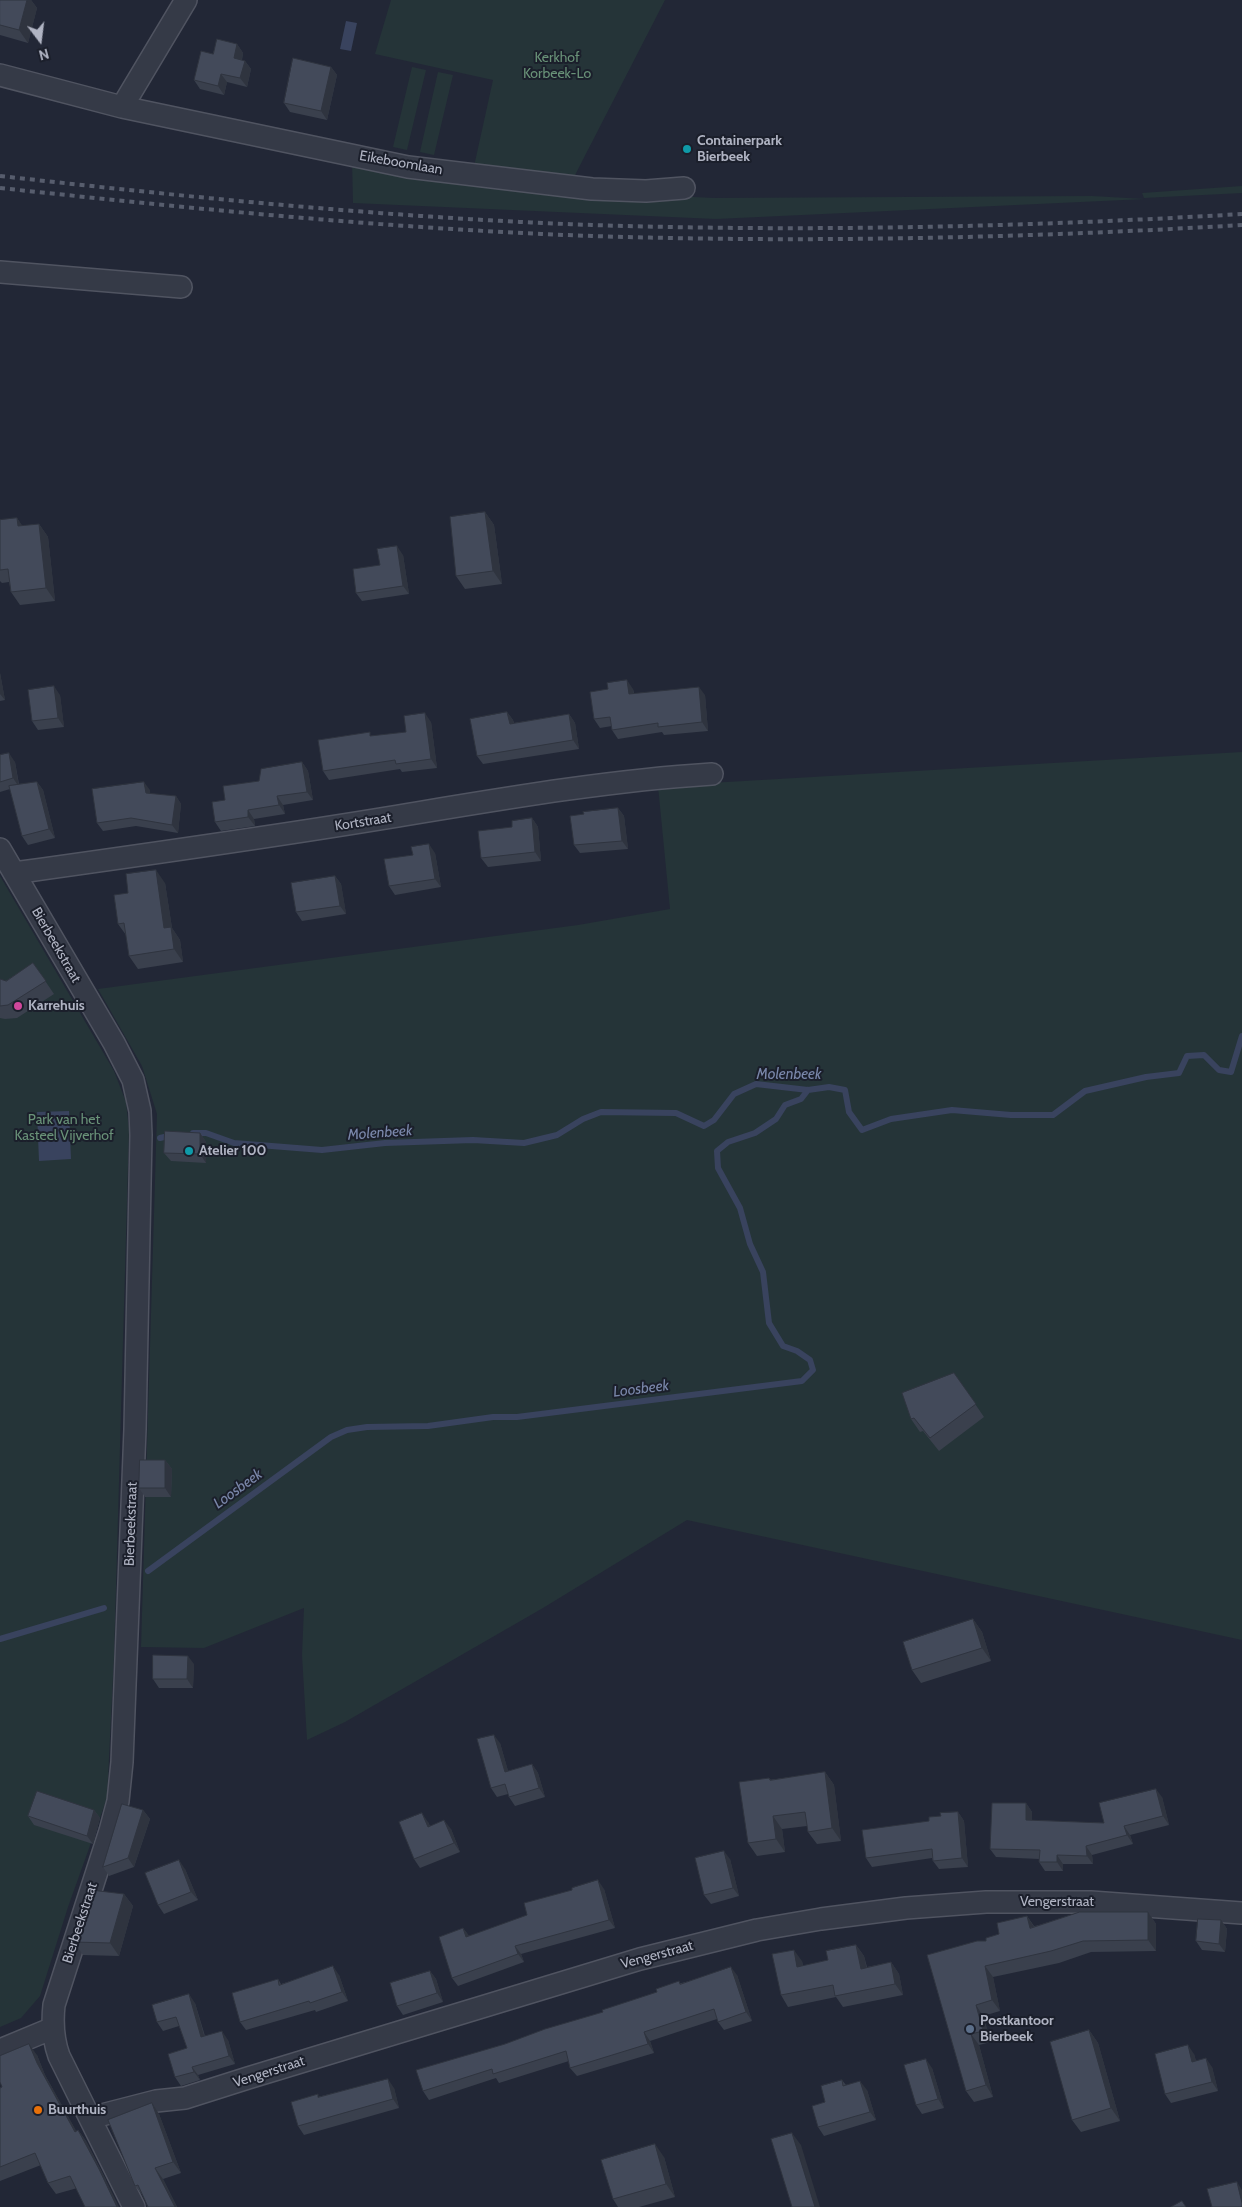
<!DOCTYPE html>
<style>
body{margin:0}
#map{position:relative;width:1242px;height:2207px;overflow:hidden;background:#222736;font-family:Cabin,sans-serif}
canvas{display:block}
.north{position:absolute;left:15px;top:15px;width:50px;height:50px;-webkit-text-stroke:4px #1b1f2b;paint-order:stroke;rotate:165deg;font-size:14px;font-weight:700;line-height:20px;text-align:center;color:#b0b4c3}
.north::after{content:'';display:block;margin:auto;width:18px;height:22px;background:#b0b4c3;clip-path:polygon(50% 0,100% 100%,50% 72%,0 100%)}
</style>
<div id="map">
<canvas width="1242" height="2207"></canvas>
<div class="north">N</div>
</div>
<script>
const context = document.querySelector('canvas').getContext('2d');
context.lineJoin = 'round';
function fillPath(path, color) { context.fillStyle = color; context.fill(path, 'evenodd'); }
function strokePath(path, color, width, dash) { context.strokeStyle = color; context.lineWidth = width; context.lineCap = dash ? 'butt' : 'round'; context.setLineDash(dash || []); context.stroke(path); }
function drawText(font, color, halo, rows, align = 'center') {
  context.font = font + ' Cabin,sans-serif'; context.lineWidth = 4; context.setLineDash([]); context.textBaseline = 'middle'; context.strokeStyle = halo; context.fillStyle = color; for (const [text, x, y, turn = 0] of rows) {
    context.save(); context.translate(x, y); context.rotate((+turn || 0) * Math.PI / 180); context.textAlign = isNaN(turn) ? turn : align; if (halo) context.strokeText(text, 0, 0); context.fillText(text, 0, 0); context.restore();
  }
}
fillPath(new Path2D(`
 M391 0H665L573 179 473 171 493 80 375 54Z
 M412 67 426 70 407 150 393 147Z
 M438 72 453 75 434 155 420 152Z
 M352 160 591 192 714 198 1092 196 1145 199 716 219 353 203Z
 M1242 186V193L1144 198 1142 193Z
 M1242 752V1640L687 1520 543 1608 345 1722 307 1740 302 1655 304 1608 204 1648 141 1647 157 1114 142 1066 98 989 578 925 670 909 658 786Z
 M0 876 114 1071 126 1102 129 1130 114 1657 107 1798 68 1907 40 1996 21 2018 0 2027Z`), '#253438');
fillPath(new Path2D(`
 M346 21 357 23 351 51 340 49Z
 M69 1111 71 1159 39 1161 37 1112Z`), '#39435e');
strokePath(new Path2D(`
 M193 1133H206L234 1143 322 1150 385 1143 473 1140 524 1143 557 1135 583 1119 601 1112 676 1113 704 1126 714 1120 734 1094 756 1084 808 1090 829 1087 845 1090 849 1112 862 1130 891 1119 952 1110 1011 1115H1053L1085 1091 1146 1077 1179 1073 1187 1056 1204 1055 1219 1070 1231 1072 1242 1036
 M160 1138 173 1135
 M148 1571 331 1437 347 1430 367 1427 428 1426 493 1417H517L802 1381 813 1370 810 1360 797 1351 783 1346 769 1323 763 1272 750 1244 740 1208 718 1168 717 1151 728 1142 755 1133 776 1119 785 1105 801 1099 808 1090
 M0 1639 104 1608`), '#39435e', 6);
const minor = new Path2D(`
 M0 75 122 107 408 167 592 189 646 191 684 188
 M122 107 186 0
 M0 272 181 287
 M0 849 114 1043 133 1080 140 1111 141 1135 135 1429 122 1762 118 1801 110 1831 54 2005C52 2023 53 2039 59 2056L134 2207
 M14 873C136 856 258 839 380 819 490 801 601 781 712 774
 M0 2050 53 2028
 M90 2118 156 2101 185 2098 248 2078 640 1959 757 1930 821 1919 906 1908 986 1902H1091L1242 1913`);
strokePath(minor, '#505461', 24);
strokePath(minor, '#353a47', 21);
strokePath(new Path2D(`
 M0 176C197 198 394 218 592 225 809 232 1025 227 1242 214
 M0 188C197 209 394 229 592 236 809 243 1025 238 1242 225`), '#575d6d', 4, [5, 5]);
fillPath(new Path2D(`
 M0 0H31L37 8 28 43 0 35Z
 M237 44 243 53 242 60 245 61 251 69 247 87 227 82 224 95 200 89 194 80 213 54Z
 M331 67 337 75 327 120 290 112 284 103Z
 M485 512 494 525 502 584 465 589 456 576Z
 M17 518 22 526 39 524 48 537 55 601 20 605 11 592 9 582 2 583 0 581V520Z
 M403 555 409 594 362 601 356 593 380 565Z
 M0 673 5 700 0 701Z
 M633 689 634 693 705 695 708 731 664 735 662 732 618 739 612 730V726L600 728 594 719Z
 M60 695 64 727 38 730 32 721Z
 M507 712 513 720 514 723 569 714 575 723 579 749 483 764 477 756Z
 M431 722 437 768 402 772 400 769 329 780 323 771 372 736 406 732Z
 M0 755 15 762 19 784 37 782 43 790 55 838 28 845 22 836 10 789 0 792Z
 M302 762 308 771 313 800 283 805 285 814 254 819 255 826 221 831 215 822 259 781Z
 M150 790V794L176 796 181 804 178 833 136 826 103 831 97 823Z
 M618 808 624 816 628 849 580 853 574 845 584 814Z
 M532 818 538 827 541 861 488 867 481 858 512 827Z
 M435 853 441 887 395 895 389 886Z
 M335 876 341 884 346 914 302 921 296 912Z
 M165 883 172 928 180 940 183 962 138 969 129 956 126 935 118 924 128 893Z
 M33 963 54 994 17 1018 5 1019 0 1018V979L6 981Z
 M200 1133 206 1142V1163L171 1161 164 1153Z
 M954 1373 984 1417 939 1451 923 1431 920 1432 911 1419Z
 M165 1460 172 1469 171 1497H145L139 1488Z
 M973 1619 982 1632 991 1661 921 1683 912 1670Z
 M194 1664 193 1688H159L153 1679Z
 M500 1743 508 1771 532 1764 538 1773 545 1797 515 1806 509 1797 508 1794 497 1797 491 1788Z
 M825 1772 834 1785 841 1841 817 1844 808 1832 807 1826 782 1829 785 1852 757 1856 748 1843 769 1778 771 1780Z
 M1162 1797 1169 1825 1130 1835 1133 1844 1092 1855 1093 1864H1063V1871H1045L1039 1862V1859L996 1857 990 1849 1026 1803 1032 1812V1820L1104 1823Z
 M94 1810 100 1818 93 1844 34 1825 28 1816Z
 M143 1810 150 1819 134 1867 109 1876 103 1867Z
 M958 1812 964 1821 968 1867 939 1869 933 1861 932 1858 872 1867 866 1858 929 1821 941 1816Z
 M428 1822 430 1826 451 1829 460 1852 420 1868 414 1859Z
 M730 1859 739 1896 711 1904 704 1895Z
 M185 1869 198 1900 164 1914 158 1905Z
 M604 1889 615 1928 521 1954 524 1962 458 1986 452 1978 463 1928 469 1936Z
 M124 1894 133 1906 119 1956 83 1955 74 1942Z
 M1148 1912 1156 1924V1951L1091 1952 1059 1963 993 1977 1000 2011 983 2016 991 2042 979 2045 993 2097 974 2102 966 2091 927 1955 986 1941 999 1934 1027 1916 1034 1926Z
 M1221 1920 1227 1929 1225 1952 1202 1950 1196 1941Z
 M856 1945 864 1956 867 1967 891 1962 899 1974 903 1995 843 2007 836 1997 788 2007 781 1995 802 1961 803 1966 828 1960Z
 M430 1971 436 1979 443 2002 403 2015 397 2006Z
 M339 1975 348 2001 316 2012 315 2010 246 2030 240 2022 278 1979 281 1984Z
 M737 1975 752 2021 724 2030 718 2022 717 2019 650 2041 654 2053 577 2076 570 2068 569 2061 499 2083 496 2078 429 2100 423 2091 505 2044 603 2012 681 1983Z
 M195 2003 205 2036 228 2040 235 2064 198 2075 200 2080 181 2086 175 2077 187 2048 179 2026 163 2031 157 2022Z
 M1089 2030 1098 2043 1120 2121 1081 2132 1072 2120Z
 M1194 2054 1196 2061 1212 2067 1218 2091 1171 2103 1165 2094Z
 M37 2055 45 2075 76 2131 78 2130 86 2141 106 2180 56 2194 48 2183 41 2165 0 2181V2088L2 2087Z
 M932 2068 944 2108 922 2114 916 2105Z
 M842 2080 846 2085 867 2090 876 2120 824 2136 818 2127 825 2102Z
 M394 2088 399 2108 304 2135 298 2126 320 2097Z
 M159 2114 181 2173 163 2179 177 2207H148L144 2197 135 2186Z
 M664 2157 675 2197 639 2207H618L613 2199Z`), '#3a404d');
fillPath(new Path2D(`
 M27 0H31L37 8 28 43 19 30Z
 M237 44 243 53 240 67 234 58Z
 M245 61 251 69 247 87 240 78Z
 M331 67 337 75 327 120 321 111Z
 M221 74 227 82 224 95 218 86Z
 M485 512 494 525 502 584 493 571Z
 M17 518 26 531 18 526Z
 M39 524 48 537 55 601 46 588Z
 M397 546 403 555 409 594 403 586Z
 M0 673 5 700 0 694Z
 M627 680 633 689 635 702 629 694Z
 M54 686 60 695 64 727 58 718Z
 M699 687 705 695 708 731 702 722Z
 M507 712 513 720 516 733 510 724Z
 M425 713 431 722 437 768 431 759Z
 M569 714 575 723 579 749 573 740Z
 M9 753 15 762 19 787 13 778Z
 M302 762 308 771 313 800 307 792Z
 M37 782 43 790 55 838 49 829Z
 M144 782 150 790 151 802 146 793Z
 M176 796 181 804 178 833 172 825Z
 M277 796 283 805 285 814 279 805Z
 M618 808 624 816 628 849 622 841Z
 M248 810 254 819 255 826 248 817Z
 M532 818 538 827 541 861 535 852Z
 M429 844 435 853 441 887 435 879Z
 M156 870 165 883 172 928 180 940 183 962 174 949 164 928Z
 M335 876 341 884 346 914 340 906Z
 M200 1133 206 1142V1163L200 1154Z
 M165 1460 172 1469 171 1497 165 1488Z
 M973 1619 982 1632 991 1661 982 1648Z
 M188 1656 194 1664 193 1688 187 1679Z
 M494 1735 500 1743 511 1781 505 1772Z
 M532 1764 538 1773 545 1797 539 1788Z
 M825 1772 834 1785 841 1841 832 1828Z
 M1156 1789 1162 1797 1169 1825 1163 1816Z
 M1026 1803 1032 1812V1829L1026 1820Z
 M94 1810 100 1818 93 1844 87 1836Z
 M143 1810 150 1819 134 1867 128 1858Z
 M958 1812 964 1821 968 1867 962 1858Z
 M422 1813 428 1822 434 1836 428 1827Z
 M773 1816 782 1829 785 1852 776 1839Z
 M444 1820 451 1829 460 1852 454 1843Z
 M1124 1826 1130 1835 1133 1844 1127 1835Z
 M1086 1846 1092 1855 1093 1864 1087 1856Z
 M724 1851 730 1859 739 1896 733 1888Z
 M1057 1855 1063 1864V1871L1057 1862Z
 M179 1860 185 1869 198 1900 191 1892Z
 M598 1880 604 1889 615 1928 609 1920Z
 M124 1894 133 1906 119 1956 110 1943Z
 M1148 1912 1156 1924V1951L1148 1940Z
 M1027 1916 1034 1927 1030 1928Z
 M1221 1920 1227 1929 1225 1952 1219 1944Z
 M463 1928 470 1937H466Z
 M856 1945 864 1956 869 1980 861 1969Z
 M515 1946 521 1954 524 1962 518 1954Z
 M794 1950 802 1961 805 1978 797 1967Z
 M891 1962 899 1974 903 1995 895 1984Z
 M333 1966 339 1975 348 2001 342 1992Z
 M985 1966 993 1977 1000 2011 992 2000Z
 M731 1967 737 1975 752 2021 746 2012Z
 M430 1971 436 1979 443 2002 437 1993Z
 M189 1994 195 2003 207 2046 201 2037Z
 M976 2005 983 2016 991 2042 983 2031Z
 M1089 2030 1098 2043 1120 2121 1111 2108Z
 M222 2031 228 2040 235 2064 229 2056Z
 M644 2032 650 2041 654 2053 648 2044Z
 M971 2034 979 2045 993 2097 986 2085Z
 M29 2044 37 2055 45 2075 83 2143 75 2132 37 2063Z
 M1188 2045 1194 2054 1198 2070 1192 2062Z
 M1206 2058 1212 2067 1218 2091 1212 2082Z
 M926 2059 932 2068 944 2108 938 2099Z
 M192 2067 198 2075 200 2080 194 2072Z
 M388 2079 394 2088 399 2108 393 2099Z
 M860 2081 867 2090 876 2120 870 2112Z
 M152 2103 159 2114 181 2173 173 2162Z
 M78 2130 86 2141 106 2180 119 2207H117Z
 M792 2133 801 2145 820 2207H815Z
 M655 2144 664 2157 675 2197 666 2184Z
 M155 2168 163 2179 177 2207H175Z
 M1237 2182 1242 2190V2203Z`), '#2f343f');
const building = new Path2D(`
 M0 0H27L19 30 0 25Z
 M217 39 237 44 234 58 245 61 240 78 221 74 218 86 194 80 201 51 213 54Z
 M293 58 331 67 321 111 284 103Z
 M485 512 493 571 456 576 450 517Z
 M17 518 18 526 39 524 46 588 11 592 8 569 0 570V520Z
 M397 546 403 586 356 593 353 569 380 565 377 549Z
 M627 680 629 694 699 687 702 722 658 727V723L612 730 610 717 594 719 590 692 608 689 607 683Z
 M54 686 58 718 32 721 28 690Z
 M507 712 510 724 569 714 573 740 477 756 470 719Z
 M425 713 431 759 396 764 395 760 323 771 318 740 370 732V736L406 732 404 716Z
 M9 753 13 778 0 782V755Z
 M302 762 307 792 277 796 279 805 248 810V817L215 822 212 802 225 800 223 786 259 781 261 769Z
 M37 782 49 829 22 836 9 786Z
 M144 782 146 793 176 796 172 825 131 818 97 823 92 789Z
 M618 808 622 841 574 845 570 816 584 814 583 812Z
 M532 818 535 852 481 858 478 831 512 827V821Z
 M429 844 435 879 389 886 384 859 413 855 411 847Z
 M156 870 164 928 171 927 174 949 129 956 124 923 118 924 114 895 128 893 126 874Z
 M335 876 340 906 296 912 291 883Z
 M33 963 46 981 8 1005 0 1006V979L6 981Z
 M165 1131 200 1133V1154L164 1153Z
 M954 1373 976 1404 930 1438 914 1418 911 1419 902 1393Z
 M140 1460H165V1488H139Z
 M973 1619 982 1648 912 1670 903 1642Z
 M153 1655 188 1656 187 1679H153Z
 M494 1735 505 1772 532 1764 539 1788 509 1797 505 1784 491 1788 477 1739Z
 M825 1772 832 1828 808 1832 805 1812 773 1816 776 1839 748 1843 739 1782 769 1778 770 1780Z
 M1156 1789 1163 1816 1124 1826 1127 1835 1086 1846 1087 1856 1057 1855V1862H1039L1040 1850 990 1849 992 1803H1026V1820L1104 1823 1099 1803Z
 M37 1791 94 1810 87 1836 28 1816Z
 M122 1804 143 1810 128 1858 103 1867Z
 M958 1812 962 1858 933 1861 932 1849 866 1858 862 1830 929 1821V1817L941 1816 940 1813Z
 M422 1813 428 1827 444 1820 454 1843 414 1859 399 1822Z
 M724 1851 733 1888 704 1895 695 1858Z
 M179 1860 191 1892 158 1905 145 1873Z
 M598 1880 609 1920 515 1946 518 1954 452 1978 439 1937 463 1928 466 1937 527 1915 524 1903 572 1890V1888Z
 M91 1890 124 1894 110 1943 74 1942Z
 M1080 1912H1148V1940L1083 1941 1051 1951 985 1966 992 2000 976 2005 983 2031 971 2034 986 2085 966 2091 927 1955 977 1941H986V1938L999 1934 997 1923 1027 1916 1030 1928Z
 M1198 1919 1221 1920 1219 1944 1196 1941Z
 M856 1945 861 1969 891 1962 895 1984 835 1996 833 1985 781 1995 772 1954 794 1950 797 1967 828 1960 826 1951Z
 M333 1966 342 1992 310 2003 309 2001 240 2022 232 1993 278 1979 279 1985Z
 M731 1967 746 2012 718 2022 714 2009 644 2032 648 2044 570 2068 566 2051 493 2074 492 2069 423 2091 416 2070 505 2044 545 2029 603 2012 602 2010 657 1992 656 1989 679 1981 680 1984Z
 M430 1971 437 1993 397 2006 390 1983Z
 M189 1994 201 2037 222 2031 229 2056 192 2067 194 2072 175 2077 168 2054 187 2048 176 2017 157 2022 152 2005Z
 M1089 2030 1111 2108 1072 2120 1050 2042Z
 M29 2044 37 2063 75 2132 78 2130 99 2169 117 2207H85L70 2176 48 2183 35 2153 0 2167V2088L2 2087 0 2082V2056Z
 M1188 2045 1192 2062 1206 2058 1212 2082 1165 2094 1155 2054Z
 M926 2059 938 2099 916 2105 904 2065Z
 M388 2079 393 2099 298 2126 291 2102 318 2094V2097Z
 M842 2080 843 2086 860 2081 870 2112 818 2127 812 2106 825 2102 821 2086Z
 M152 2103 173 2162 155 2168 175 2207H148L138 2185 135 2186 108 2120Z
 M792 2133 815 2207H792L771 2139Z
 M655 2144 666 2184 613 2199 601 2160Z
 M1237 2182 1242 2203V2207H1212L1207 2189Z
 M1182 2201 1186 2207H1171Z`);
fillPath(building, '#434a5a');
strokePath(building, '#2f343f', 1);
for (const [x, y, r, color] of [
 [687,149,5,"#0f9aa8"],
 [18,1006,5,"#d1479c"],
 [189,1151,5,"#0f9aa8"],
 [970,2029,5,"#5c6f8a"],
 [38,2110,5,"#e8710a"]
]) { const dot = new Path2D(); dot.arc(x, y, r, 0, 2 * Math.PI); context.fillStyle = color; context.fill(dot); strokePath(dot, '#1b1f2b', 2); }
drawText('14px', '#699278', '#1b1f2b', [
 ["Kerkhof",557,58],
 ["Korbeek-Lo",557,74],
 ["Park van het",64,1120],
 ["Kasteel Vijverhof",64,1136]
]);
drawText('bold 14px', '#b0b4c3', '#1b1f2b', [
 ["Containerpark",697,141],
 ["Bierbeek",697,157],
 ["Karrehuis",28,1006],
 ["Atelier 100",199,1151],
 ["Postkantoor",980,2021],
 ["Bierbeek",980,2037],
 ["Buurthuis",48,2110]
], 'left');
drawText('14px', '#b0b4c3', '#1b1f2b', [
 ["Eikeboomlaan",401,163,10],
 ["Kortstraat",363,822,-9],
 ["Bierbeekstraat",56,945,60],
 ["Bierbeekstraat",131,1524,-88],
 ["Vengerstraat",1057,1902],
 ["Bierbeekstraat",80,1923,-72],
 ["Vengerstraat",657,1955,-15],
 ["Vengerstraat",269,2072,-18]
]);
drawText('italic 15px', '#7a87aa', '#1b1f2b', [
 ["Molenbeek",789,1075],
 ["Molenbeek",380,1133,-4],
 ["Loosbeek",641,1389,-7],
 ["Loosbeek",238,1489,-36]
]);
</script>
